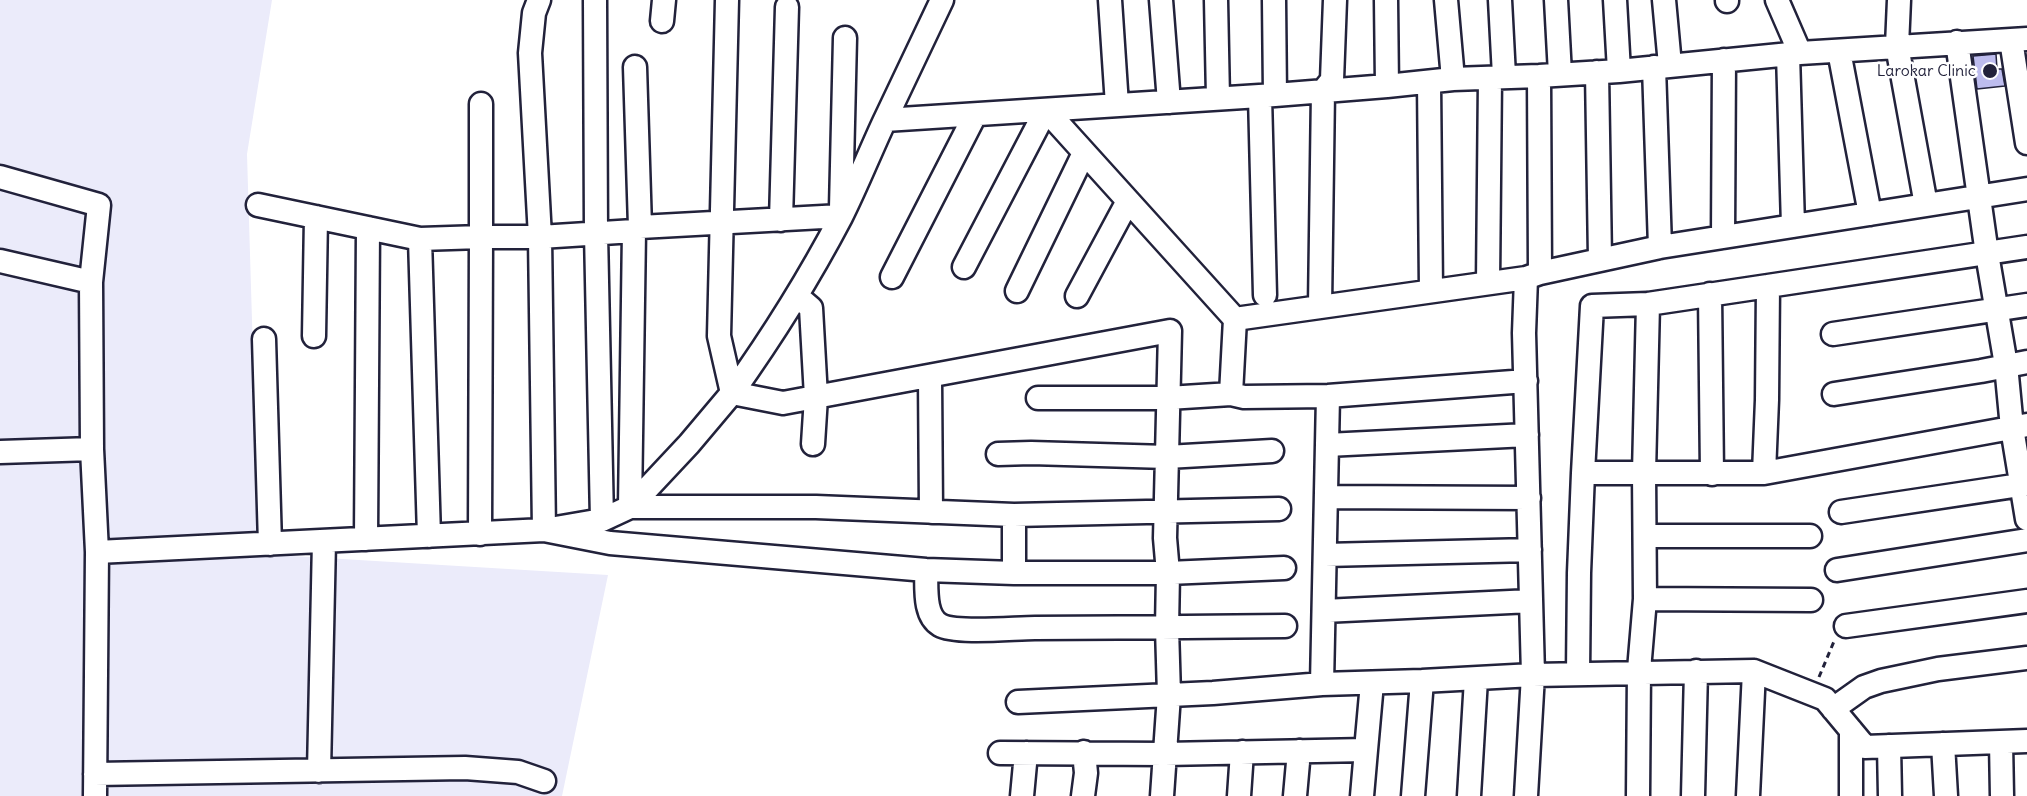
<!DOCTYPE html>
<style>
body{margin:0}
canvas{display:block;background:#fff}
</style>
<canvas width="2027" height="796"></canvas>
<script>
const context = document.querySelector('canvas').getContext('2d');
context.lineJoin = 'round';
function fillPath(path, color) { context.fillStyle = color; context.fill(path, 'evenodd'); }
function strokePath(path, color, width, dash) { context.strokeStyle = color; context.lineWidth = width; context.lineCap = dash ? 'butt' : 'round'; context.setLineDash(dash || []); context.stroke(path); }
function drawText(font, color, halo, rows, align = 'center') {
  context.font = font + ' Delius,sans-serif'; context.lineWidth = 5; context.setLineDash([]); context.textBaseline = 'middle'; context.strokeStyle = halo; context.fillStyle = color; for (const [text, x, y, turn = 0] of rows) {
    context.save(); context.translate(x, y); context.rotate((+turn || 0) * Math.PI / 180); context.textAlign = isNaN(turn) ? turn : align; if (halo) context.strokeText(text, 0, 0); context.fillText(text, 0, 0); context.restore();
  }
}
fillPath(new Path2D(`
 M0 0H272L247 154 259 554 608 575 562 796H0Z`), '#ebebfa');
const building = new Path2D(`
 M1996 54 1997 69H2002L2005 86 1977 89 1973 56Z`);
fillPath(building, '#bdbcee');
strokePath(building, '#22223b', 1.5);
const minor = new Path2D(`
 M539 0 534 13 530 53 540 237 544 530
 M595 0 596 233 602 520
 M727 0 719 336 732 393C772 337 809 278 841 217 857 185 870 152 885 120
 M942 0 885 120 1275 95 1387 86 1453 79 1539 76 1619 71 1800 53 2027 39
 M1110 0 1117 105
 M1161 0 1169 102
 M1216 0 1218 98
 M1274 0 1275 95
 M1386 0 1387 86
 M1446 0 1453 79
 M1500 0 1504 76
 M1556 0 1560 74
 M1615 0 1619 71
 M1664 0 1670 65
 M1727 0V1
 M1777 0 1800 53
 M1899 0 1897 46 1926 205
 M662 21 664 0
 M2011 40 2027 143
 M1957 42 1987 254 2006 365 2012 428 2027 519
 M1839 51 1870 214
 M1788 54 1793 226
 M635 67 640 227
 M1654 67 1660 247
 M1597 72 1600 259
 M1539 76 1540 273
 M1429 82 1431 290
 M1260 96 1265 295
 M481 104V237H540L634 231 640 227 841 216
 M0 177 99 205 91 282 92 449 97 552 95 796
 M258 205 420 239 481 237 480 534
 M841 208 845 38
 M781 220 787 7
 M634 231 630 507H816L1014 515V573
 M1723 237 1724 60
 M420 239 429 536
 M0 261 91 282
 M964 267 1046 110 1235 319 1231 394
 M892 277 975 115
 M1488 282 1490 78
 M1017 291 1084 153
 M1710 294 1712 474
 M797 296 811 308 816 397 813 444
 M1077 296 1128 201
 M1320 306 1323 91 1332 80 1335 0
 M1235 319 1526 278
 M1833 334 2027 305
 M314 336 316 217
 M264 339 270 544
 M930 377 931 512
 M1834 394 1981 371 2027 362
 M1038 398H1168L1231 394 1244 397 1328 396 1526 381
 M1327 445 1527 435
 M0 452 92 449
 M998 454 1031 453 1167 457 1272 451
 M1583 473 1592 306 1648 304 1768 286
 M1764 473 1767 400 1768 286 2027 247
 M1326 497 1529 498
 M1841 512 2027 484
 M1014 515 1279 509
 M1645 536H1810
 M366 539 368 228
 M97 552 544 530 602 520 630 507 689 444 732 393 783 403 1170 331 1165 538 1168 573H1014L926 570 610 543 544 530
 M1325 555 1530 550
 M926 570C927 586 923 615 940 625 956 634 1014 628 1035 628 1118 628 1202 627 1285 626
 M1837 570 2027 540
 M1645 599 1811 600
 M1324 611 1531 601
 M1846 626 2027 601
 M1578 673 1579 573 1583 473H1764L2027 425
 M1322 684 1328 396
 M1018 702 1213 693 1322 684 1422 681 1533 675 1754 671 1825 699 1865 747 2027 741
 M1833 709 1864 687 1881 681 1938 669 2027 658
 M1851 730V796
 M2001 742 2002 796
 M1943 744 1946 796
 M1889 746 1890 796
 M1000 753 1165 754 1366 750 1372 683
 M319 771 324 541
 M95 774 465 768 518 772 544 781
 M1022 796 1026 753
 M1083 796 1086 773 1084 752
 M1162 796 1169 695 1167 628 1168 573 1284 568
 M1239 796 1242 752
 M1295 796 1299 751
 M1362 796 1366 750
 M1413 796 1422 681
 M1469 796 1476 679
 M1526 796 1533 675 1524 333 1526 278 1540 273 1660 247 2027 189
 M1638 796 1639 670 1645 599 1644 473 1648 304
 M1693 796 1696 671
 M1748 796 1754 671`);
strokePath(minor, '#22223b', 27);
strokePath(new Path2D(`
 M1819 677 1835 639`), '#22223b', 3, [6, 4.5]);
strokePath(minor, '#fff', 22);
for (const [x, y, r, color] of [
 [1990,71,8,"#22223b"]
]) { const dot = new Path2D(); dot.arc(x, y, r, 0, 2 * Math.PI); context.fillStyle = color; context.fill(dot); strokePath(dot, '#fff', 2); }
drawText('16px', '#22223b', '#fff', [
 ["Larokar Clinic",1976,71]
], 'right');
</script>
